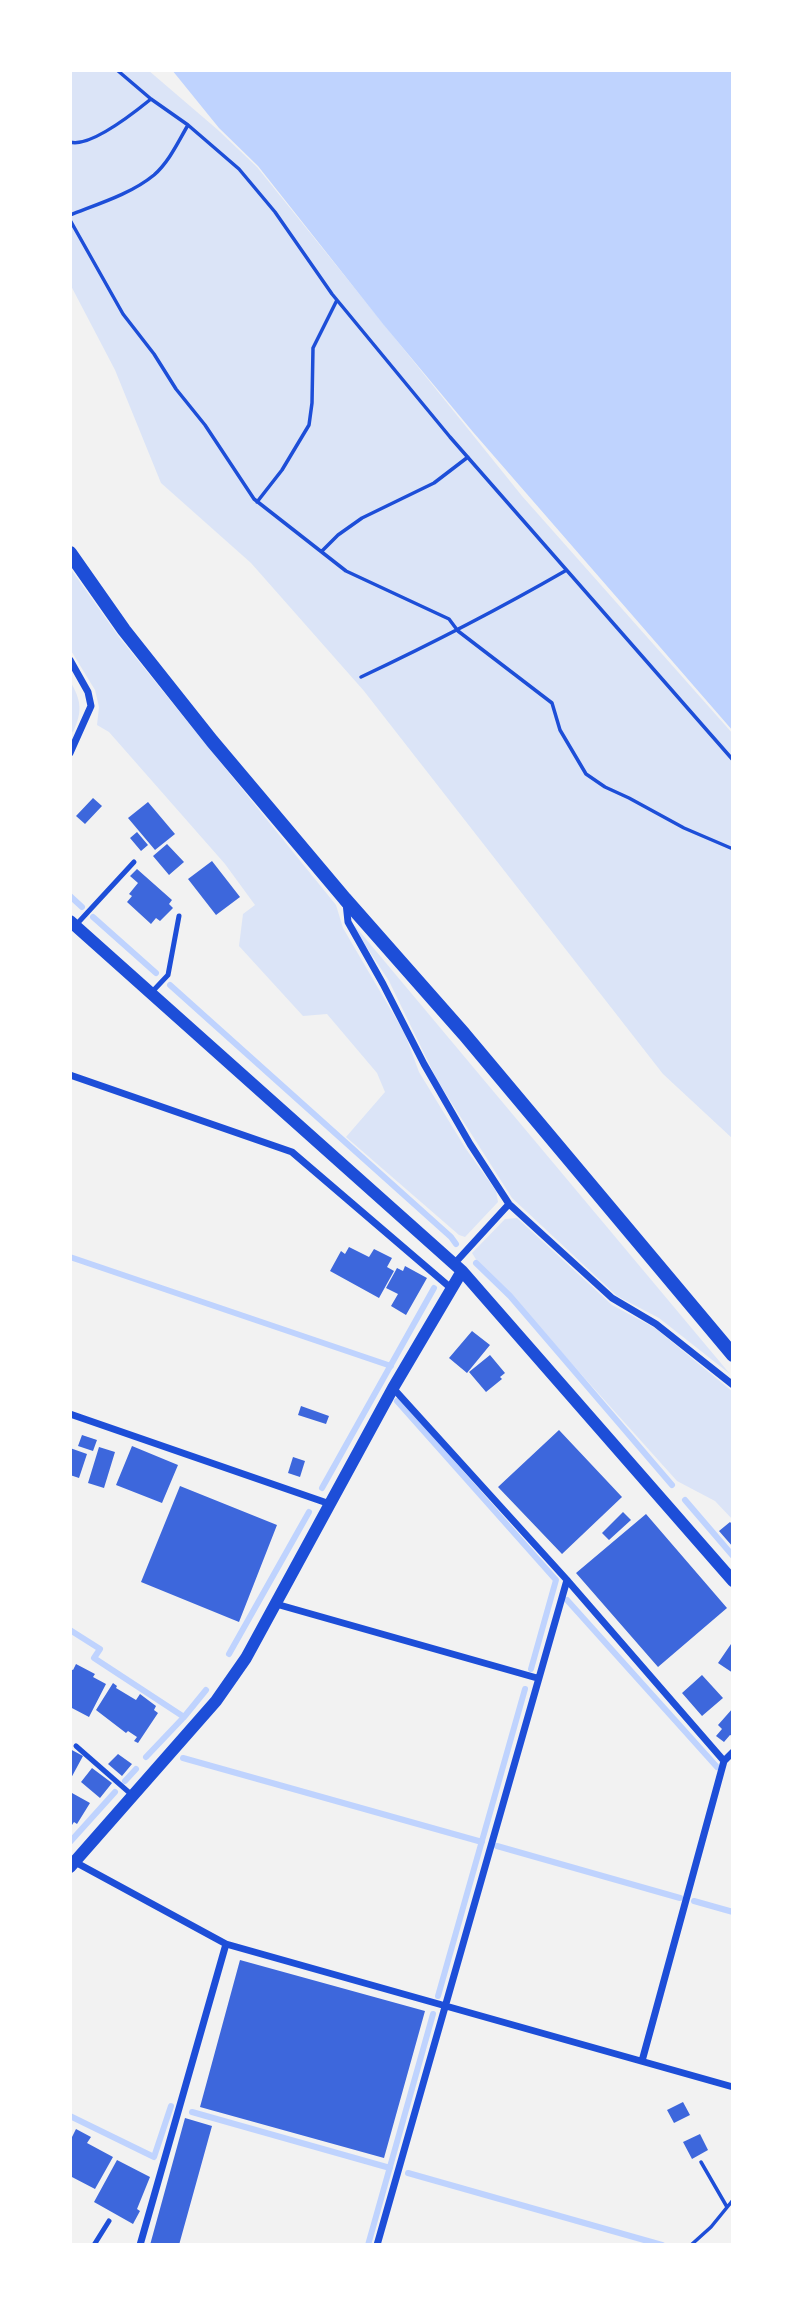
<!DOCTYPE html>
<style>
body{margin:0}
#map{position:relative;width:803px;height:2315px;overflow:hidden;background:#f2f2f2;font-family:Roboto,sans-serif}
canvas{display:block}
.frame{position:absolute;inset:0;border:72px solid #fff;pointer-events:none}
</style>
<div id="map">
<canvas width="803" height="2315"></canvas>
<div class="frame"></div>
</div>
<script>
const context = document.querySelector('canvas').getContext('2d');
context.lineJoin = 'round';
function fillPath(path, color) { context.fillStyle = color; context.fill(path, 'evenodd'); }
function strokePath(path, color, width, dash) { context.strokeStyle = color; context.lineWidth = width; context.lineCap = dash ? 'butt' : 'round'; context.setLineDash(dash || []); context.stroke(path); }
fillPath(new Path2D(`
 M70 70H148L218 130 257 167 522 496 733 734V1139L663 1074 364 691 251 563 161 483 115 370 70 284Z
 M70 568 119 637 336 905 343 928 405 1034 419 1072 466 1149 496 1191 498 1202 465 1237 459 1235 346 1137 385 1092 377 1073 327 1014 303 1016 239 946 243 914 255 905 225 864 109 732 97 725 99 707 95 690 70 649Z
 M70 681C81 700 83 711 73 732L70 730Z
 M355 926 730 1374 659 1318 617 1296 512 1198 437 1080 389 981 354 928Z
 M517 1218 612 1305 655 1328 733 1392V1520L715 1501 677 1481 511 1296 477 1261 472 1253 505 1219Z`), '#dbe4f7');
fillPath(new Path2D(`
 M172 70H733V731L473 432 383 324 258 166 219 128Z`), '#bfd3fe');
strokePath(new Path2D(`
 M70 896 82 907
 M93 917 156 973
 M170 985 451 1237 456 1244
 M70 1257 391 1366
 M476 1263 510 1296 672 1485
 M397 1401 556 1580 531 1669
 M322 1488 434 1288
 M685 1500 733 1556
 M567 1600 717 1767
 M70 1630 100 1649 94 1658 184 1717
 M229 1654 309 1512
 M146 1757 184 1717 206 1690
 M183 1758 482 1842
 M125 1781 136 1769
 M70 1842 115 1792
 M497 1846 680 1898
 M694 1901 733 1912
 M438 1996 525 1689
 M192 2112 390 2168
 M70 2116 154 2157 171 2106
 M408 2173 662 2245
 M368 2245 433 2014`), '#bfd3fe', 6);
fillPath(new Path2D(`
 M93 798 102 806 85 824 76 816Z
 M148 802 175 834 155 850 128 818Z
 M137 832 148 845 141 851 130 838Z
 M167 844 184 862 169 875 153 856Z
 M212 861 240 897 216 915 188 879Z
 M137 869 172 900 169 904 173 908 160 921 156 918 151 924 127 902 132 896 129 894 138 883 130 876Z
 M349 1247 369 1257 374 1249 392 1258 387 1267 394 1271 379 1298 330 1271 341 1251 345 1254Z
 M405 1266 427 1278 406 1315 391 1306 398 1294 386 1288 397 1268 403 1271Z
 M472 1331 490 1345 467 1373 449 1358Z
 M490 1355 505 1373 500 1377 502 1379 486 1392 469 1372Z
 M301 1406 329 1416 326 1424 298 1415Z
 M559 1430 622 1497 562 1554 498 1487Z
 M82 1435 97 1440 93 1451 78 1446Z
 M132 1446 178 1465 162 1503 116 1485Z
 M99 1447 115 1452 104 1488 88 1483Z
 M70 1448 87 1454 79 1478 70 1475Z
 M293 1457 305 1461 300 1477 288 1473Z
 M180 1486 277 1525 239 1622 141 1582Z
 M623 1512 631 1520 609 1540 602 1533Z
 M646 1514 727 1608 658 1667 576 1573Z
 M730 1522 733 1525V1547L719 1531Z
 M731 1644 733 1645V1673L718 1663Z
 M76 1664 95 1674 93 1677 106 1684 89 1717 70 1707V1669L73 1670Z
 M702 1675 723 1698 702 1716 682 1693Z
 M113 1683 117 1686 116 1688 136 1700 140 1694 156 1706 154 1710 158 1713 138 1743 134 1741 137 1737 128 1731 126 1733 96 1710Z
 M733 1708V1736L730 1735 724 1742 716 1736 722 1729 718 1725Z
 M70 1749 83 1756 70 1780Z
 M118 1754 132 1764 122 1776 108 1764Z
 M92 1768 112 1783 100 1798 81 1782Z
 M72 1793 90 1803 77 1824 74 1822 70 1828V1797Z
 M240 1960 425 2011 384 2158 200 2107Z
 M683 2102 690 2115 674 2123 667 2110Z
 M185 2118 212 2126 179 2245H150Z
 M76 2129 91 2137 87 2143 113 2157 95 2189 70 2176 72 2172 70 2171V2136L72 2137Z
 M700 2134 708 2150 692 2159 683 2142Z
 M117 2160 150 2177 137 2209 140 2211 133 2224 94 2202Z`), '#3d67dc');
strokePath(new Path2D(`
 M117 70 151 99 188 125 239 169 275 212 332 294 450 437 733 760
 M70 142C90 148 135 112 151 99
 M70 215C98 204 131 194 154 175 169 162 178 142 188 125
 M70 220 123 314 154 354 176 389 205 425 254 499 346 571 449 619 458 631 552 703 560 730 586 774 605 787 629 798 684 828 733 849
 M257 502 282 470 309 425 312 403 313 348 337 300
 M322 551 338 535 362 518 434 483 468 457
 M361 677C431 644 499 609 565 571
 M701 2162 727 2207
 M691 2245 711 2227 733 2200`), '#1d4ed8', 3.5);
strokePath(new Path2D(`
 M75 926 134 862
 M151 993 168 975 179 916
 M76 1746 132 1795
 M94 2245 109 2221`), '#1d4ed8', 5);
strokePath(new Path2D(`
 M70 660 88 692 91 706 70 753
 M346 903 348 922 383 984 424 1064 470 1144 509 1204 612 1298 656 1324 733 1385
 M70 1075 292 1152 452 1289
 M454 1264 509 1204
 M393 1388 567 1580 724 1761
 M70 1414 330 1504
 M276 1604 537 1678
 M75 1862 226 1944 733 2087
 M642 2061 724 1761 733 1752
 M140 2245 226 1944
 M377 2245 567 1580`), '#1d4ed8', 7);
strokePath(new Path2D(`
 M70 921 462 1271 733 1581
 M70 1867 216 1701 246 1658 393 1388 462 1271`), '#1d4ed8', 12);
strokePath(new Path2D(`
 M70 553 124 630 212 741 345 899 464 1034 733 1355`), '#1d4ed8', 14);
</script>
